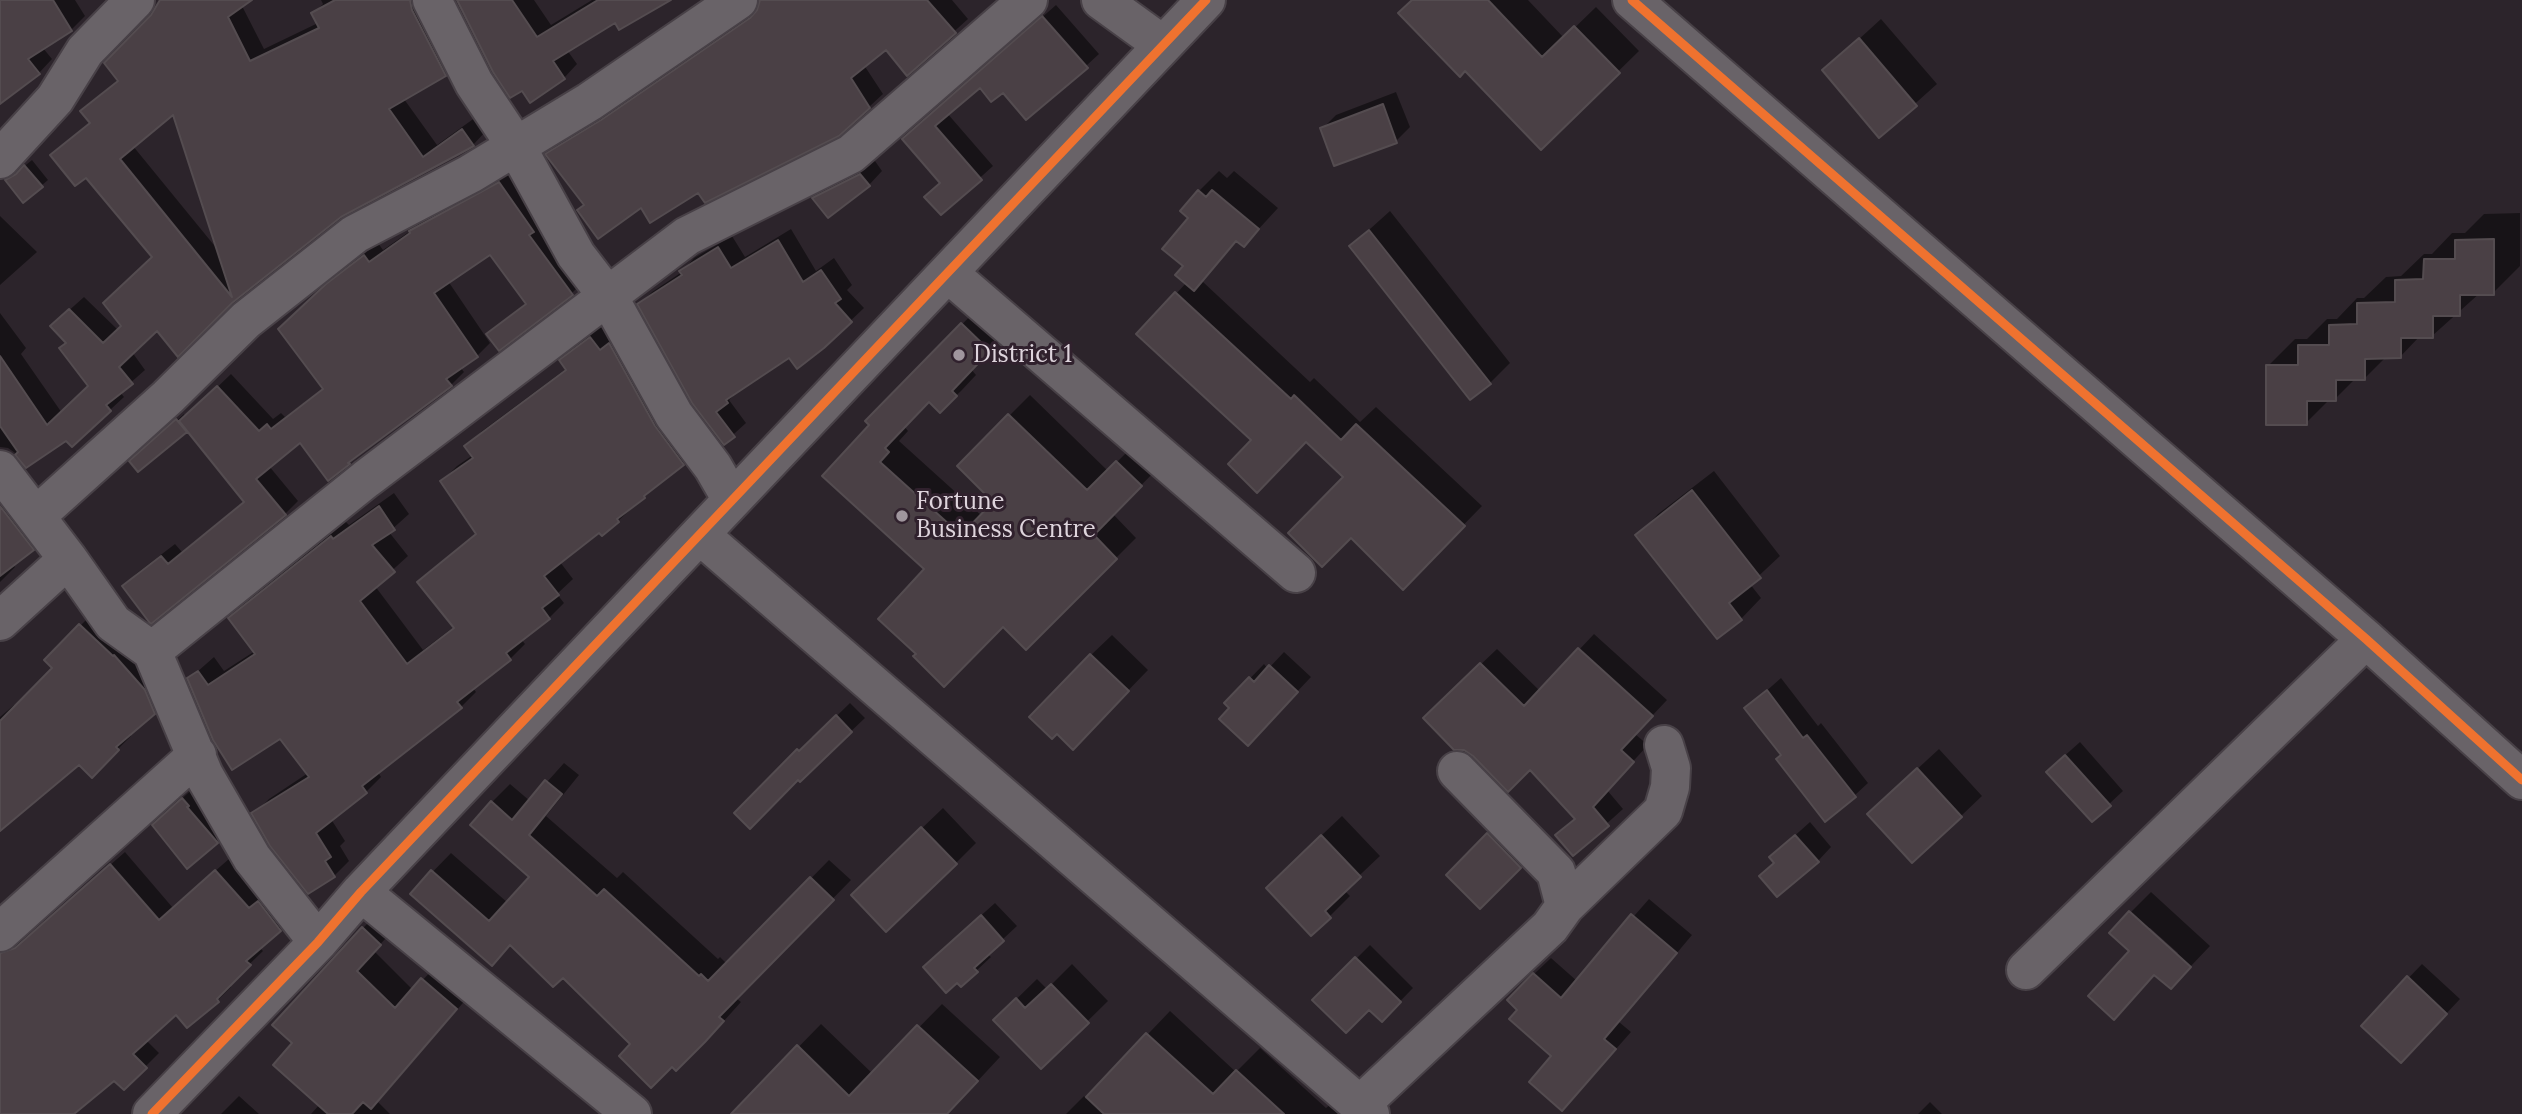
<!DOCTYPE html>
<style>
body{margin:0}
canvas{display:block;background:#2c242b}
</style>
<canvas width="2522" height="1114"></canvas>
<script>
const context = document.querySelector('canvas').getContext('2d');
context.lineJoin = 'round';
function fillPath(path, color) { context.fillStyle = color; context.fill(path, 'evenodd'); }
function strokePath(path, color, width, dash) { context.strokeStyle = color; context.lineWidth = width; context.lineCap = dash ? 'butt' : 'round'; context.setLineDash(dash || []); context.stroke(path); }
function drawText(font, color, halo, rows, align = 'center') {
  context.font = font + ' Lora,serif'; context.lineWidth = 6; context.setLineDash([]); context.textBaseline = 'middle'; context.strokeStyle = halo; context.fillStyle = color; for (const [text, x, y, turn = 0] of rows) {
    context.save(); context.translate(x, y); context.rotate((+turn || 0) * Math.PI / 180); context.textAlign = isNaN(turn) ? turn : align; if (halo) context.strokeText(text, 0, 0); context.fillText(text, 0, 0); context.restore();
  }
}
fillPath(new Path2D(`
 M7 0H75L85 16 71 30 43 48 52 59 39 73 0 94V21Z
 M160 0H246L241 4 264 49 318 23 313 14 323 4 321 0H418L459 61 445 75 404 99 437 145 476 117 486 131 473 145 340 215 231 302 157 328 132 352 145 370 120 392 124 397 110 410 72 445 66 438 18 455 8 448 0 447V313L26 348 21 354 62 413 90 386 67 342 66 313 84 297 118 330 123 326 154 257 86 176 53 155 91 122 83 111 119 79ZM174 112 218 250 133 146Z
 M458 0H534L551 25 592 0H668L616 21 567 50 577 64 564 78Z
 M763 0H952L968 19 908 73 886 48 864 65 883 94 869 107 698 190 641 206 585 204 548 154 561 141 617 107 759 9Z
 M1414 0H1528L1564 38 1596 7 1639 51 1541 147Z
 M1056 5 1099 54 1086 66 1003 91 981 86 947 113 993 166 941 213 942 182 917 127Z
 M1881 19 1937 84 1879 136 1824 71Z
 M1396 92 1410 127 1396 141 1322 129 1336 115Z
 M32 160 48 180 41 186 7 180Z
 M875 161 882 171 869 185 815 198 828 184Z
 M513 170 585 280 572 293 499 348 489 334 527 302 491 253 448 281 490 343 477 356 460 367 464 372 451 385 358 454 328 479 300 440 269 466 298 501 285 514 124 586 137 573 175 544 182 552 246 500 188 429 138 470V455L184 414 186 417 231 374 273 419 281 413 285 417 324 388 293 316 342 271 378 243 383 250 413 229 424 218Z
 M1219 171 1227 178 1234 171 1278 208 1244 245 1238 240 1202 281 1310 382 1314 378 1360 422 1376 407 1482 506 1403 587 1351 536 1346 477 1306 440H1253L1139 334 1187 282 1185 266 1191 218 1199 191Z
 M1390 211 1510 363 1490 383 1351 246Z
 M2520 213V266L2493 293H2480L2432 336H2420L2400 357H2386L2365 378H2356L2335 399H2330L2306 423 2268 366 2295 339H2307L2327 319H2337L2357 298H2364L2386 277 2401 276 2424 254H2432L2452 233H2465L2484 214Z
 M0 216 37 252 0 285Z
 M791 229 816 271 834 258 852 285 847 290 864 308 823 347 789 356 740 389 729 400 746 423 724 443 640 304 652 292 682 272 694 258 732 236 745 257Z
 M982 304 1009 330 971 369 976 375 961 391 940 411 929 400 904 426 908 431 899 441 982 516 996 502 959 466 1030 395 1108 471 1137 442 1161 465 1113 514 1136 538 1026 648 1003 624 926 569 825 476 871 425 867 421Z
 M606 323 698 448 618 521 600 530 560 562 573 579 557 594 564 603 549 618 521 639 525 644 510 659 473 688 476 692 461 707 378 772 381 777 366 792 331 819 345 841 340 846 349 861 334 876 254 814 269 799 308 773 280 736 189 679 214 657 224 671 255 651 230 618 245 603 346 522 349 525 394 493 409 514 389 532 408 556 375 586 423 650 455 626 420 583 477 533 442 481 457 466 473 455 467 446 482 431 567 368 561 360 576 345Z
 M1714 471 1780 556 1750 584 1761 598 1741 619 1638 535 1658 514Z
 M0 475 46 536 13 564 15 567 0 582Z
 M94 612 167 699 129 733 131 736 92 775 79 763 0 829V717L14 705 16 707 54 668 46 660Z
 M1594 634 1667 700 1635 734 1648 745 1607 790 1623 809 1573 854 1558 835 1576 818 1530 768 1440 703 1497 649 1540 691Z
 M1112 635 1148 670 1093 727 1057 731 1091 655Z
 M1284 652 1311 677 1261 730 1226 703 1264 664 1268 669Z
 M1781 678 1818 726 1821 723 1868 783 1854 796 1783 754 1747 708Z
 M850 703 865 718 800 780 798 777 736 813 812 737 814 738Z
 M2080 742 2123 791 2092 820 2062 758Z
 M1939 749 1982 796 1961 816 1890 794Z
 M564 763 579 775 546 816 617 878 623 872 718 959 720 957 727 964 829 860 851 880 736 998 741 1002 723 1022 633 1044 563 975 512 944 492 964 412 893 451 853 508 903 531 877 492 802 510 784 530 801Z
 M197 785 230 828 216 842 168 811Z
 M943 808 976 843 956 863 874 874Z
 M1342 816 1380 856 1344 890 1350 896 1312 934 1288 867Z
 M1502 821 1534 853 1480 907 1448 875Z
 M1810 822 1831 847 1818 861 1761 876 1775 862 1771 857Z
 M125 852 173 908 230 858 294 916 259 947 263 951 229 984 231 987 218 1000 176 1012 146 1040 159 1053 124 1088 115 1079 71 1114H0V935L8 940H20L30 935Z
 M2151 892 2210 946 2171 987 2155 973 2134 997 2130 913ZM2150 928 2178 953 2176 956 2147 930Z
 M1649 899 1692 935 1619 1022 1631 1032 1578 1092 1520 1010 1534 974 1551 958 1577 981Z
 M995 903 1017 926 987 954 991 957 961 985 939 953Z
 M381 910 398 925 374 951 413 990 441 961 474 990 378 1102 390 1114H311L320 1104 295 1043 363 928Z
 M1370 945 1413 988 1382 1020 1369 1008 1315 1000Z
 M1072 964 1108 1001 1041 1067 995 1020 1037 979 1047 989Z
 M2422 964 2460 999 2415 1047 2363 1025Z
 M942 1004 1000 1057 947 1114H733L821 1024 873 1074Z
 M1170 1011 1236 1072 1260 1048 1326 1108 1331 1104 1341 1114H1066L1084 1096 1086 1099Z
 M239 1096 259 1114H221Z
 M1930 1102 1942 1114H1918Z`), '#0007');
const building = new Path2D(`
 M0 0H53L72 31 28 59 40 74 0 104Z
 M160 0H252L228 17 250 61 319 28 311 13 335 0H410L412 10 446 76 389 109 423 157 462 129 474 146 341 217 232 303 178 357 157 331 119 367 133 384 106 405 111 411 72 447 66 441 26 468 15 455 18 452 0 426V356L47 425 88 386 59 348 66 343 50 326 69 309 103 343 121 326 103 303 152 257 86 178 75 186 50 155 90 123 80 111 118 81 104 63 151 15ZM173 115 232 297 120 159Z
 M457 0H512L537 37 598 0H671L619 30 615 23 553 61 565 79 530 103 522 91 510 98 493 72Z
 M760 0H927L956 33 907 76 886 50 851 78 870 108 839 136 705 203 698 193 650 223 641 208 598 239 577 210 584 205 545 154 601 120 750 18 757 10Z
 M1412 0H1488L1542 57 1574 26 1620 73 1541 150 1465 71 1460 77 1398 13Z
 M1042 16 1088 68 1026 120 1003 93 991 102 980 88 935 126 982 180 941 215 924 197 940 183 902 139Z
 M1859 38 1917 106 1879 138 1822 70Z
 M1383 104 1397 143 1334 166 1320 128Z
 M24 165 43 187 23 203 5 180 16 174Z
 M860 174 870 186 828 218 812 198Z
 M499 182 534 232 529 235 573 295 499 351 486 334 526 304 490 255 434 293 478 357 446 379 452 386 348 463 350 464 328 481 300 443 256 479 286 515 151 624 149 622 122 586 161 556 168 564 244 502 179 421 217 386 259 431 267 424 271 429 323 389 278 329 326 284 364 255 369 262 410 233 409 231Z
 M1198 190 1206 197 1212 190 1259 229 1244 247 1236 241 1194 291 1175 275 1183 266 1162 249 1188 218 1180 211Z
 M1369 230 1491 384 1470 400 1349 246Z
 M2494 239V295H2460V316H2433V338H2401V358L2365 359V380H2336V401H2307V425H2266V365H2298V345H2329V325L2357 324V303L2395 302V280L2423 279 2424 259H2455V240Z
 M778 240 803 282 821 270 841 299 835 303 852 322 824 348 797 369 789 358 726 400 728 403 716 412 735 437 724 445 692 403 637 304 682 275 679 271 718 247 731 268Z
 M1175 292 1291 399 1294 395 1341 440 1356 424 1465 526 1403 590 1351 538 1322 567 1288 533 1343 477 1306 442 1257 493 1228 464 1251 440 1136 334Z
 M961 323 990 351 952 391 957 396 940 413 929 402 885 448 889 452 880 462 961 535 993 502 957 466 1008 414 1087 490 1116 461 1142 486 1094 535 1117 559 1026 650 1003 627 944 687 913 656 916 654 878 619 924 569 822 476 869 425 865 421Z
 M590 337 600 350 609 343 655 426 684 465 644 496 645 498 617 519 619 522 602 536 599 533 544 576 559 595 542 608 550 619 506 653 511 660 457 702 462 708 362 786 367 793 316 833 331 857 325 861 335 877 308 894 270 846 251 813 309 777 280 739 232 770 213 740 187 678 198 671 208 685 255 654 228 618 331 536 333 539 379 506 395 530 372 545 395 572 360 601 407 664 454 628 417 582 476 534 440 481 473 458 464 446 566 370 559 360Z
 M176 419 187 432 138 472 129 461Z
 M1692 490 1761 578 1729 603 1742 620 1717 639 1635 535Z
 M0 506 34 550 0 576Z
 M79 624 113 656 114 655 145 690 155 714 116 747 119 750 92 778 79 765 0 831V721L52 668 44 660Z
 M1578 648 1653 716 1621 750 1634 762 1593 807 1609 826 1573 856 1555 835 1575 819 1530 770 1508 792 1473 756 1464 750H1454L1423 718 1480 663 1524 706Z
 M1090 654 1129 691 1073 750 1057 734 1052 739 1029 717Z
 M1269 665 1298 692 1248 746 1219 719 1229 708 1224 703 1249 677 1254 682Z
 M1767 690 1803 738 1807 735 1856 797 1825 822 1776 759 1781 755 1744 708Z
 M836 715 852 732 800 782 798 780 750 829 734 813 797 749 799 751Z
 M2065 755 2111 806 2092 822 2046 772Z
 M1917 768 1962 817 1912 863 1867 814Z
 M545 780 562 794 529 835 597 896 604 889 699 976 701 974 708 981 810 877 834 900 719 1017 724 1021 705 1042 676 1071 672 1067 651 1088 619 1056 630 1044 563 978 553 987 510 945 492 966 410 894 431 870 489 921 529 877 470 825 491 801 512 820Z
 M182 798 189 806 187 807 218 843 187 869 152 825Z
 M921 827 957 864 886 932 851 895Z
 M1487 833 1521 868 1480 909 1446 875Z
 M1321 835 1361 877 1325 911 1331 918 1311 936 1266 888Z
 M1795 835 1819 862 1777 897 1759 876 1774 863 1769 857Z
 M110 864 159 920 215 870 249 908 258 901 281 931 246 961 251 965 217 999 219 1002 187 1028 176 1015 133 1054 147 1068 124 1090 114 1081 74 1114H0V953L15 948Z
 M2129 911 2191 967 2171 989 2154 975 2114 1020 2088 996 2129 951 2109 933Z
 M1631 914 1677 953 1604 1039 1616 1049 1562 1111 1529 1082 1551 1056 1509 1019 1517 1010 1507 1000 1533 973 1561 998Z
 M981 915 1004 941 974 968 978 972 961 987 957 983 946 993 923 967Z
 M362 927 381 945 357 971 395 1008 421 978 457 1009 371 1109 363 1102 352 1114H328L273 1065 292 1043 272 1025Z
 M1355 957 1401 1002 1382 1022 1369 1010 1346 1033 1312 1000Z
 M2407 976 2447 1014 2401 1063 2361 1026Z
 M1051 984 1089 1023 1041 1069 993 1020 1016 998 1025 1008Z
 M917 1025 978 1081 947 1114H731L797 1045 849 1096Z
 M1146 1033 1213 1094 1236 1070 1284 1114H1104L1086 1097Z`);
fillPath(building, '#4a4045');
strokePath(building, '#544c50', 2);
const minor = new Path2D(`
 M432 0 474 83 516 146 576 255 609 298 674 415 713 467 732 500
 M1101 0 1163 45
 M1632 0 2366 639 2522 780
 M0 159 55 99 85 51 135 0
 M948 273 1296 573
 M0 470 68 559 113 623 152 651 204 775 252 858 318 942
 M36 516 168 397 246 320 355 234 470 174 589 102 738 0
 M700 535 1370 1114
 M0 621 68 559
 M152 651 366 479 687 236 851 154 1028 0
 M361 892 632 1114
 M1565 906 1663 811 1670 787 1671 768 1664 745
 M0 932 197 755
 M2026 970 2366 639
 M1360 1105 1550 927 1565 906 1556 872 1457 771
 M152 1114 318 942 361 892 1206 0`);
strokePath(minor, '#484147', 42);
strokePath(minor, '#696368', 38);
strokePath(new Path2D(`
 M1632 0 2366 639 2522 780
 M152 1114 318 942 361 892 1206 0`), '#ef722f', 9);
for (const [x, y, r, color] of [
 [959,355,7,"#a0969e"],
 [902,516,7,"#a0969e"]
]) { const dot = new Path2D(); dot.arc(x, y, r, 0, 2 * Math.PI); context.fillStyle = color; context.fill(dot); strokePath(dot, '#30212d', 2.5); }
drawText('24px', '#ded4dc', '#30212d', [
 ["District 1",973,355],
 ["Fortune",916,502],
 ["Business Centre",916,530]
], 'left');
</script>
